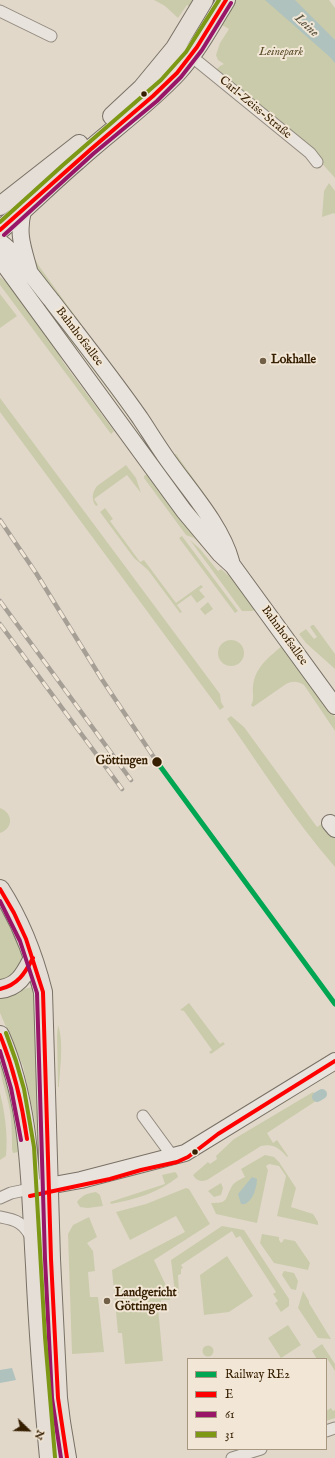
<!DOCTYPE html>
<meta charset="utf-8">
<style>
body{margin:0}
#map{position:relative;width:335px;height:1458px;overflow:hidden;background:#e1d8ca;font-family:"IM FELL English",serif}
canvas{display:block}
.legend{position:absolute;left:187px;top:1358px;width:140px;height:92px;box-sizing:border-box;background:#f2e7d6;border:1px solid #a79780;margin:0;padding:5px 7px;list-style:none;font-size:12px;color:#361e00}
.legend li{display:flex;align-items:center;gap:8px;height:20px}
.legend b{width:20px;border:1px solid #a79780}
.north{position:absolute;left:8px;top:1410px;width:40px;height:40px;-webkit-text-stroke:3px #f2e7d6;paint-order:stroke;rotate:113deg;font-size:11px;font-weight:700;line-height:16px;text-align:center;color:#361e00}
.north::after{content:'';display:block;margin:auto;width:14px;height:18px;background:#361e00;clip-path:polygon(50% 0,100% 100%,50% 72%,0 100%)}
</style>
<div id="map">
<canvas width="335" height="1458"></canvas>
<ul class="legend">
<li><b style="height:5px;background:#00a651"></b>Railway RE2</li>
<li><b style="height:5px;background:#f00"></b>E</li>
<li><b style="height:5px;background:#981568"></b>61</li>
<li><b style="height:5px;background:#7c9814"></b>31</li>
</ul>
<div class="north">N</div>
</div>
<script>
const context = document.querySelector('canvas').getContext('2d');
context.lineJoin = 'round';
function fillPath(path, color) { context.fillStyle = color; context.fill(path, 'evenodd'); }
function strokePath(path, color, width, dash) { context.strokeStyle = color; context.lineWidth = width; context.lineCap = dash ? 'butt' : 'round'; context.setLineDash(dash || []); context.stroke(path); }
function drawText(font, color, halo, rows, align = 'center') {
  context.font = font + ' "IM FELL English",serif'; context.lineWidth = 4; context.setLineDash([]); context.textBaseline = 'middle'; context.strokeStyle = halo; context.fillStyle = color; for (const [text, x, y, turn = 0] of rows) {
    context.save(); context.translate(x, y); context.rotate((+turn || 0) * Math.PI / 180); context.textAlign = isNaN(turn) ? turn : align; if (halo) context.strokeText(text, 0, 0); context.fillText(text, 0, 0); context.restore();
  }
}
fillPath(new Path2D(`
 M154 0H329L335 8V178L309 149 217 69 220 66 224 64 218 60 216 55 220 43 229 29 187 5 178 18 165 6Z
 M329 183 335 191V214L334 213 322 217 324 191Z
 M6 254 54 318 78 343 133 417 130 419 77 348 53 322Z
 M32 254 39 266 81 324 78 327 36 267Z
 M0 277 8 283 47 332 63 362 114 431 111 434 0 285Z
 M0 294 17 316 0 328Z
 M0 398 220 694 221 702 224 707 220 710 0 412Z
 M175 454H176L213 506 248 578 173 455Z
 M161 464 225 551 158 466Z
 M126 465 136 478 141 493 127 475 94 499 98 505 96 506C91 499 92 493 97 486Z
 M150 472 196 536 202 546 194 538 186 535 144 478V476Z
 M105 508 113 519 110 521 140 562 144 560 176 603 201 585 203 587 199 590 205 597 197 603 191 595 177 605 182 612 180 613 148 570 134 558 100 512Z
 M182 536 238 611 235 613 179 538Z
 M190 540 200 549 218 571 221 569 236 582 255 609 253 611H242Z
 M208 602 213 609 205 615 200 609Z
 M312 625H314L335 654V669L306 643 299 634 306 629 314 639 317 637 310 627Z
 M218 653a13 13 0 1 1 26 0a13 13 0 1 1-26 0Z
 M282 646 335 717V731L304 685C297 681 293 681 286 684L253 707 251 705C255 699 252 693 253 686 255 667 269 657 282 646Z
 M231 716 244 727 317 827 323 823 335 837V867C295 821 262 769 227 719Z
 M0 808C13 813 14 828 0 833Z
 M0 899 22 953C23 972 14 974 0 982Z
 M35 986 39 1150 34 1116 23 1066 0 1013V996Z
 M189 1003 220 1044 223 1042 225 1044 211 1054 209 1052 212 1050 184 1011 180 1010Z
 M58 1025C64 1041 60 1069 59 1087H58L57 1036Z
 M0 1063C10 1092 14 1122 19 1152L13 1153 12 1149C12 1135 12 1120 9 1106 6 1091 0 1078 0 1063Z
 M313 1092 319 1099 267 1133 273 1143 277 1140 288 1156 287 1157C280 1148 272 1143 261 1146L207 1180C200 1182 197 1181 193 1175L208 1162 210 1164 217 1159 216 1156 234 1139Z
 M0 1093C5 1113 8 1135 6 1156L0 1160Z
 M265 1155 274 1157 279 1162 296 1188 291 1207 313 1214 318 1222V1225L277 1216 286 1176 279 1166 269 1164 266 1166 268 1170 257 1223 216 1214 211 1203C229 1203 224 1200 232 1186 234 1182 241 1179 245 1177L241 1169Z
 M175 1172 177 1174 178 1177C158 1193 136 1199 111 1204L110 1202 165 1184 162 1175Z
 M221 1183 223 1188 221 1195 214 1197 208 1191Z
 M186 1188 189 1189 210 1224 154 1260 170 1294V1300H161V1307H158L163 1361 125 1364 122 1333H118L112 1270 185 1232 176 1216 130 1240 116 1212 146 1204Z
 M96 1192 100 1195 103 1206 88 1208 80 1207 77 1202C82 1195 88 1193 96 1192Z
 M89 1217 97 1237 87 1243 93 1251 95 1271 88 1272 90 1297H98L104 1352 72 1354 68 1234 73 1225Z
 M222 1226 244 1230 289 1299V1306L281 1312 275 1303 278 1301 273 1294 276 1292 240 1236 236 1238 232 1231 181 1265 183 1268 181 1269V1274L178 1275 179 1293H175L171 1260Z
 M262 1234 279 1237V1240L281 1243 283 1241 284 1239 295 1241 310 1263 308 1270 274 1263 260 1243Z
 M227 1256 253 1296 229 1312 204 1315 200 1275Z
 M284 1271 294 1273 298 1281 296 1290 291 1289 282 1275Z
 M303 1291 309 1301V1303L331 1339 318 1338 298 1308Z
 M288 1325 301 1345 281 1358 268 1338Z
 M322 1344 335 1364V1371L326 1357 324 1359H317L312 1351Z
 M202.5 1351a5.5 5.5 0 1 1 11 0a5.5 5.5 0 1 1-11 0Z
 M331 1408 333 1411 335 1410V1418L326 1421V1411Z`), '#cacbab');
fillPath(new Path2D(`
 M265 0H295L335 40V63L330 57Z
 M252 1177 257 1179C257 1187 252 1206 241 1204L238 1194Z
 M12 1368 16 1380 0 1383V1370Z`), '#afc2be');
strokePath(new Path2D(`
 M317 1097 322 1094`), '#afc2be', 10);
const street = new Path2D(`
 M0 11 51 36
 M191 56 310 153 317 162
 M143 1116 173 1157
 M0 1198 11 1193 30 1189
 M0 1217C17 1220 24 1223 32 1239
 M326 1431 335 1428
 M232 1458 261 1449`);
const secondary = new Path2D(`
 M23 211C17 234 23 248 29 270
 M0 242C19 256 37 283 52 301 82 340 112 378 140 418 148 430 156 443 165 456 187 488 221 524 231 561
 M0 259 184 511 220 554 233 566 335 706
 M330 823 335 829
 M37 1188 81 1180 185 1153 335 1061`);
const primary = new Path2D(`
 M112 116 142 88 175 48 204 0
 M0 206 79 144
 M0 230C27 208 51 183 77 161 110 131 147 105 177 73 197 51 211 25 226 0
 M0 889C20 920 34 956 43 992L51 1259 58 1398 61 1422 67 1458
 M0 989C19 987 25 973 33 958
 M0 1035C32 1108 30 1187 35 1265 38 1329 43 1394 49 1458`);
strokePath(street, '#928a7f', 13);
strokePath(secondary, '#797165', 18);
strokePath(primary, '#797165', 20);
strokePath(street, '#e8e3dc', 11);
strokePath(secondary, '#e8e3dc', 16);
strokePath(primary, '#e4ded6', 18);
const rail = new Path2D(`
 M0 520 36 573 101 678 157 762
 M0 601 131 780
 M0 624 122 789`);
strokePath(rail, '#a59f96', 4.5);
strokePath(rail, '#f2e7d6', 3, [9]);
strokePath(new Path2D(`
 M0 230 90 150 153 96 177 73 197 47 226 0
 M0 889 14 913 26 939 43 992 51 1259 58 1398 67 1458
 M0 989C18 985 25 973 33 958
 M0 1035C14 1069 22 1103 27 1139
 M30 1196 110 1179 141 1170 177 1162 188 1157 218 1134 335 1061`), '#f00', 4);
strokePath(new Path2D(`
 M4 235 93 154 157 101 181 77 202 50 231 3
 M0 901 20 941 37 993 45 1259 52 1398 61 1458
 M0 1051 11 1088 21 1140`), '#981568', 4);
strokePath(new Path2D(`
 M0 222 63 165 161 80 186 52 219 0
 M6 1033 16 1061 24 1089 34 1147 45 1337 55 1457`), '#7c9814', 4);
strokePath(new Path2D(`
 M157 762 335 1004`), '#00a651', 5);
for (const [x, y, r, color] of [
 [144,94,3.5,"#361e00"],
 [263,361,4,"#725f47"],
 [157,762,5.5,"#361e00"],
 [195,1152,3.5,"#361e00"],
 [107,1301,4,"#725f47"]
]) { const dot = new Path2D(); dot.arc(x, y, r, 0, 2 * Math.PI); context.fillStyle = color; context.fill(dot); strokePath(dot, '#f2e7d6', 1.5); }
drawText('italic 12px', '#5d4f2c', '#f2e7d6', [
 ["Leinepark",281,53]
]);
drawText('12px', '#361e00', '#f2e7d6', [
 ["Carl-Zeiss-Straße",255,108,40],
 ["Bahnhofsallee",79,337,53],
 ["Bahnhofsallee",284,636,54]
]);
drawText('bold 12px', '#361e00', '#f2e7d6', [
 ["Lokhalle",271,361],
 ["Landgericht",115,1294],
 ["Göttingen",115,1308]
], 'left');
drawText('bold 12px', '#361e00', '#f2e7d6', [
 ["Göttingen",148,762]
], 'right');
drawText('italic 13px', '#544c38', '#f2e7d6', [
 ["Leine",306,26,43]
]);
</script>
